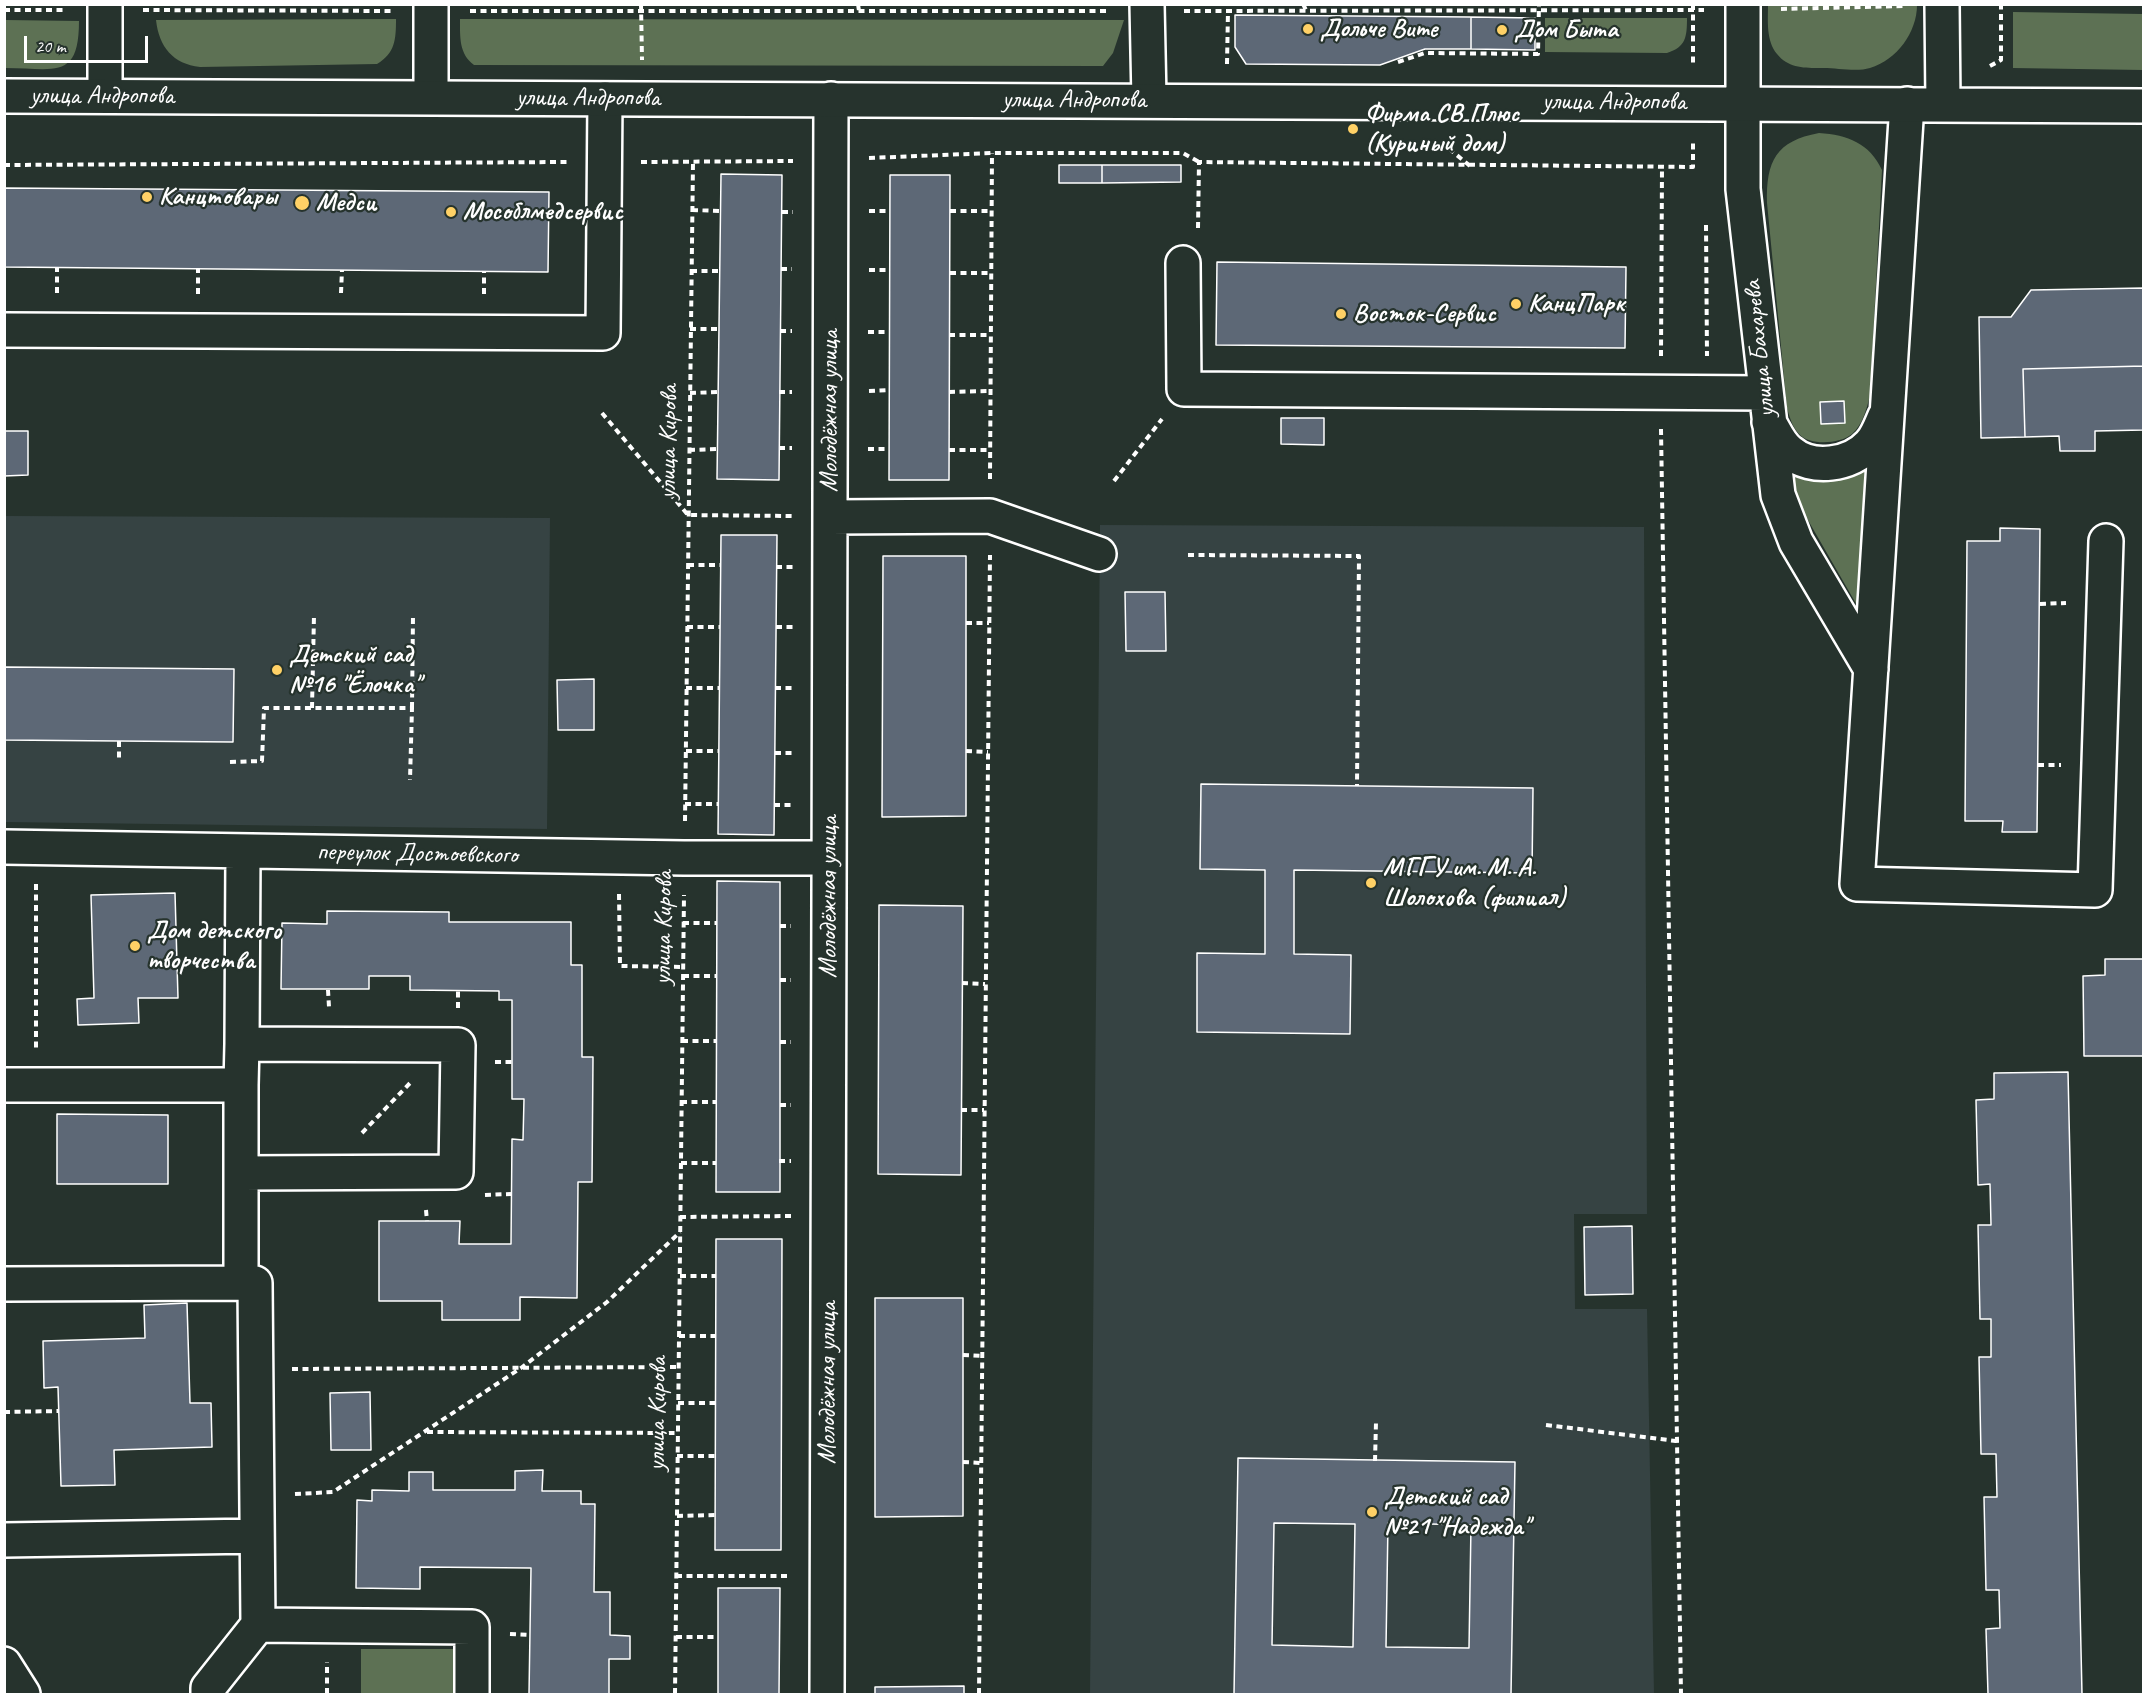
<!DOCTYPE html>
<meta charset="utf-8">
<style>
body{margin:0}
#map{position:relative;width:2148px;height:1699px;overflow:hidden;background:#26332d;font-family:Caveat,sans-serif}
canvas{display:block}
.frame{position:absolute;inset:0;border:6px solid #fff;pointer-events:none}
.scale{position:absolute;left:24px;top:36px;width:124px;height:27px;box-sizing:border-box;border:3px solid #fff;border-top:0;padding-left:8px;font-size:18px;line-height:21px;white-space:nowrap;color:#fff;-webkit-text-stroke:4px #26332d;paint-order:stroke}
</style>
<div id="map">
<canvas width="2148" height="1699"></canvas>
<div class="frame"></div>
<div class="scale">20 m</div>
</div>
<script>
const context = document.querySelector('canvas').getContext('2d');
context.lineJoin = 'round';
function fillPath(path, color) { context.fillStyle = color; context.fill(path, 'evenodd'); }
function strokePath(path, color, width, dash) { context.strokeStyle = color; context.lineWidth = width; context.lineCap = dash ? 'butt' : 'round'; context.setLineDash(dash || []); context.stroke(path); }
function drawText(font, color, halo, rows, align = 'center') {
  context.font = font + ' Caveat,sans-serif'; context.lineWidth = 4.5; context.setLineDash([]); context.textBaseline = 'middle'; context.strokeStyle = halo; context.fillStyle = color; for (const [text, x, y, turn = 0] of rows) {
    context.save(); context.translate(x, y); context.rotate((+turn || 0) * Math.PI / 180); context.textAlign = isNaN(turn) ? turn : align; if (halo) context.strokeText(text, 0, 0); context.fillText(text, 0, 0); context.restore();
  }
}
fillPath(new Path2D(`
 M5 516 550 518 547 829 5 822Z
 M1100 525 1644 527 1647 1214H1574L1575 1309H1647L1654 1694H1090Z`), '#364343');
fillPath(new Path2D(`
 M1768 5H1917C1917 32 1897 60 1870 68 1857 72 1837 68 1824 68 1806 68 1789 69 1777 54 1766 41 1768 21 1768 5Z
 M2013 12 2143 14V70L2013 68Z
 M1545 18H1687C1687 37 1686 47 1667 53L1545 52Z
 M396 19C396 40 395 53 377 64L200 67C173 64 159 47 156 20Z
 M460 19 1124 20 1113 53 1103 66 474 65C459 54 460 37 460 19Z
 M5 20 79 21C79 81 54 68 5 68Z
 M1819 133C1848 135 1869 143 1882 170L1870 396C1866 410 1863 424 1852 434 1840 444 1810 446 1799 434 1792 426 1790 418 1787 408L1767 203C1766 161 1776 141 1819 133Z
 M1865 469 1858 607 1801 508 1795 492 1794 475C1820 482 1841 483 1865 469Z
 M361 1649H456V1694H361Z`), '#5d7154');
const building = new Path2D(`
 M1235 15 1471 17V49H1425L1380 65 1246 64 1235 47Z
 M1471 17 1535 18V50L1471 49Z
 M1059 165H1102V183H1059Z
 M1102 165H1181V182L1102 183Z
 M721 174 782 175 779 480 717 479Z
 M890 175H950L949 480H889Z
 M4 188 549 192 548 272 4 267Z
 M1217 262 1626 267 1625 348 1216 345Z
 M2144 288V366L2023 369 2025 437 1981 438 1979 317H2011L2031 290Z
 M2144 366V430L2095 431V451H2060L2059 436 2025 437 2023 369Z
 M1844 401 1845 423 1821 424 1820 402Z
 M1281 418H1324V445L1281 444Z
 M4 431H28V475L4 476Z
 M2000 528 2040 529 2037 832H2002L2003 821H1965L1967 541H2000Z
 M721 535H777L774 835 718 834Z
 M883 556H966V816L882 817Z
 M1125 592H1165L1166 651H1126Z
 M4 667 234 669 233 742 4 740Z
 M594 679V730H558L557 680Z
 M1201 784 1533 788 1532 873 1294 870V954L1351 955 1350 1034 1197 1032V953L1265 954V870L1200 869Z
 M717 881 780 882V1192H716Z
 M175 893 178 998H138L139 1023 78 1025 77 999 94 998 91 895Z
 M879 905 963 906 961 1175 878 1174Z
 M327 911 449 912V922H571V965H582V1057H593L592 1182H578L577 1298 520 1297V1320H442V1301H379V1221H460L459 1244H511L512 1139 523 1140 524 1099H512V1000H499V991L410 990V976H369V989H281L282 923 327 924Z
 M2105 959H2144V1056H2084L2083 976 2105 975Z
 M2068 1072 2082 1694H1988L1986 1629 2000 1628 1999 1590H1986L1984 1497H1997L1996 1454H1981L1979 1357H1991V1319H1980L1978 1225H1991L1990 1184 1978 1185 1976 1100 1994 1099V1073Z
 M57 1114 168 1115V1184H57Z
 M1632 1226 1633 1294 1585 1295 1584 1227Z
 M716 1239H782L781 1550H715Z
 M875 1298H963V1516L875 1517Z
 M187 1303 190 1403H211L212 1447 114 1450 115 1485 61 1486 58 1387 44 1388 43 1341 145 1338 144 1305Z
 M370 1392 371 1450H331L330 1393Z
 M1238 1458 1515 1462 1511 1694H1234ZM1274 1523 1355 1524 1353 1647 1272 1645ZM1388 1523 1471 1525 1469 1648 1386 1647Z
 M543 1470 542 1491H581V1504H595L594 1592H610V1635L630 1636V1659H609V1694H529L531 1568 420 1567V1589L356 1588 357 1500 372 1501V1490L409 1491V1472H433V1490H515V1471Z
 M718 1588H780L779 1694H718Z
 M964 1686V1694H875V1687Z`);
fillPath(building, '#5d6876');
strokePath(building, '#fff', 1.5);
const minor = new Path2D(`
 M1147 4 1149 100
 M105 96V4
 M431 97V4
 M1743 102V189L1778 495 1796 542 1871 669
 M1907 104 1857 884 2095 890 2106 541
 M1183 263 1184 389 1765 393
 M4 330 603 333 605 99
 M1769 422C1775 432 1780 445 1790 452 1812 471 1851 465 1870 444 1877 437 1881 425 1885 416
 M830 517 990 516 1099 554
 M4 847 684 858H829
 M242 1044 243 851
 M4 1085H241V1283H255L258 1625 208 1688V1694
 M241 1173 456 1172 458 1045 242 1044 241 1085
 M4 1284 241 1283
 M4 1540 257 1536
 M258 1625 472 1627V1694
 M4 1664 23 1694
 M827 1694 831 99`);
const major = new Path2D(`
 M1743 4V102
 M1942 4 1943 104
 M4 96 2144 106`);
strokePath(minor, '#fff', 38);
strokePath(major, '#fff', 38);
strokePath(new Path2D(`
 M641 4 642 60
 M858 4 859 11
 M1303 4 1306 10
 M1693 4V67
 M1781 9 1905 6
 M4 10H66
 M143 10 393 11
 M470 11H1110
 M1184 11 1704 10
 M1398 62 1425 53 1538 54 1539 4
 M1227 64 1228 11
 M1990 66 2001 60V4
 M1441 142 1470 166
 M869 158 992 153H1183L1199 162
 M641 162 793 161
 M4 165 568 162
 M692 210 720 211
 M869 211H890
 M950 211H992
 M782 212H793
 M1706 225 1707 356
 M1198 228 1199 162 1693 167V140
 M781 269H792
 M869 270H889
 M691 271H720
 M950 273H992
 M57 293V267
 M341 293 342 270
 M198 294V268
 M484 294V271
 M690 329H719
 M780 331H792
 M868 332H888
 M949 335H991
 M1661 356 1662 167
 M869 391 889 390
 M779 392H792
 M949 392 991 391
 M690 393 718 392
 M602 413 688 515 793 516
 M1661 429 1681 1694
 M779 448H792
 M868 449H889
 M689 450 718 449
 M949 450H990
 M990 479 992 153
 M1114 481 1162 419
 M1188 555 1359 556 1357 786
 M688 565H721
 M776 567H794
 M2040 604 2066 603
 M966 623H989
 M687 627H720
 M776 627H793
 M686 688H719
 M775 688H792
 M312 708 314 615
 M412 708 413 615
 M119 741V761
 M686 751H719
 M966 751 988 752
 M775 753H792
 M230 762 262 761 264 708H412L410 780
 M2038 765H2061
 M685 804H718
 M774 805H791
 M685 821 693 162
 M36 884V1048
 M619 894 620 966 683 967
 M683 923H717
 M780 926H791
 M683 976H717
 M780 980H791
 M962 983 985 984
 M328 990 329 1007
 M458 1008V991
 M682 1041H717
 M780 1042H791
 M495 1062H512
 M681 1102H716
 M780 1105H791
 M961 1110H984
 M362 1133 411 1082
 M779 1161H791
 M681 1163H716
 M485 1195 511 1194
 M426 1210 427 1221
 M680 1217 791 1216
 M680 1276H716
 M679 1336H716
 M963 1355 982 1356
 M292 1369 679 1367
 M678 1403H715
 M4 1412 59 1411
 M1546 1425 1676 1441
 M427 1432 678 1433
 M677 1456H715
 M1375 1461 1376 1422
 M963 1462 981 1463
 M295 1494 333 1492 521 1368 607 1302 680 1232
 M677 1516 715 1515
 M676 1576H790
 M510 1634 530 1635
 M676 1637H718
 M327 1694V1662
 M675 1694 684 895
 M979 1694 990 555`), '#fff', 4, [6, 4.5]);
strokePath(minor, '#26332d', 33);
strokePath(major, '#26332d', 33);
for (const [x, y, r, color] of [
 [1308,29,6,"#ffd166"],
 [1502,30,6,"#ffd166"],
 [1353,129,6,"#ffd166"],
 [147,197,6,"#ffd166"],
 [302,203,8,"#ffd166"],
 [451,212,6,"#ffd166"],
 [1516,304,6,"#ffd166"],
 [1341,314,6,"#ffd166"],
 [277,670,6,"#ffd166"],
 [1371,883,6,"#ffd166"],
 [135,946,6,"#ffd166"],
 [1372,1512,6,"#ffd166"]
]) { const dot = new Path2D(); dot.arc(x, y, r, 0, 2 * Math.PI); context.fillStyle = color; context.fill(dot); strokePath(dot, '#26332d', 2); }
drawText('bold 26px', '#fff', '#26332d', [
 ["Дольче Вите",1320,29],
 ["Дом Быта",1514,30],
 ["Фирма СВ Плюс",1365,114],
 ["(Куриный дом)",1365,144],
 ["Канцтовары",159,197],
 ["Медси",316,203],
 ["Мособлмедсервис",463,212],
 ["КанцПарк",1528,304],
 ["Восток-Сервис",1353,314],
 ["Детский сад",289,655],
 ["№16 \"Ёлочка\"",289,685],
 ["МГГУ им. М. А.",1383,868],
 ["Шолохова (филиал)",1383,898],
 ["Дом детского",147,931],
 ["творчества",147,961],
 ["Детский сад",1384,1497],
 ["№21 \"Надежда\"",1384,1527]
], 'left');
drawText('26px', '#fff', '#26332d', [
 ["улица Андропова",102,96],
 ["улица Андропова",588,98],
 ["улица Андропова",1074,100],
 ["улица Андропова",1614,102],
 ["улица Бахарева",1760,349,-96],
 ["Молодёжная улица",830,411,-90],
 ["улица Кирова",669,442,-89],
 ["переулок Достоевского",417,854,1],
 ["Молодёжная улица",829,897,-90],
 ["улица Кирова",664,928,-89],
 ["Молодёжная улица",828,1383,-90],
 ["улица Кирова",658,1414,-89]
]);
</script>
